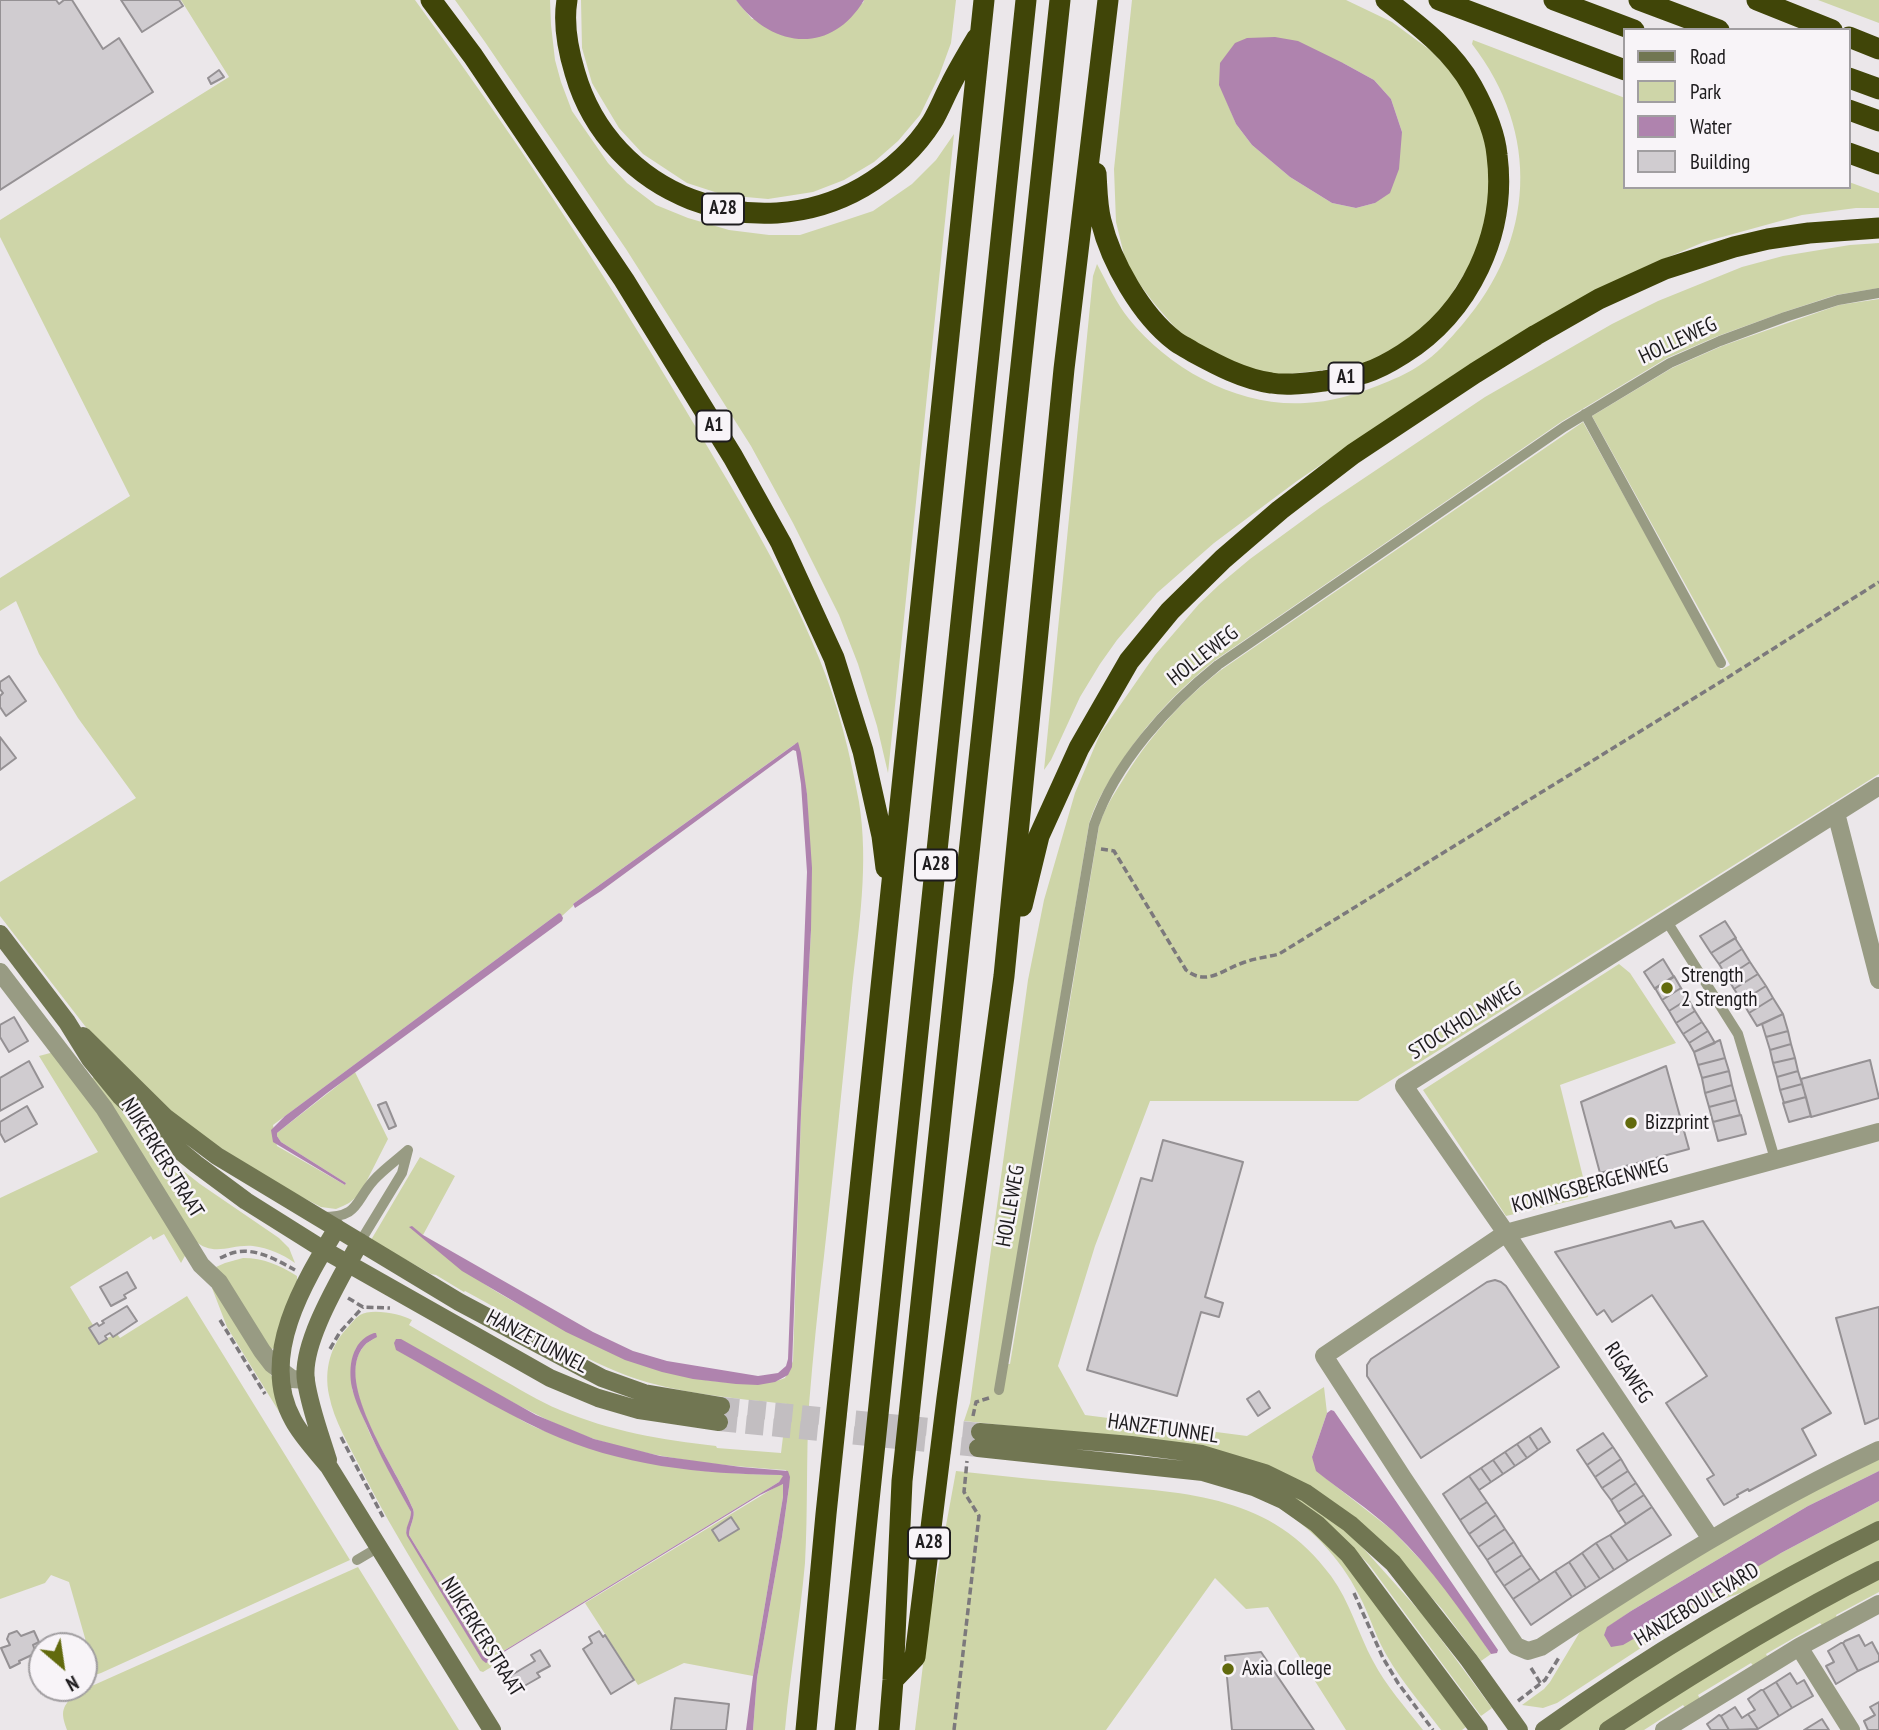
<!DOCTYPE html>
<style>
body{margin:0}
#map{position:relative;width:1879px;height:1730px;overflow:hidden;background:#ebe7ea;font-family:"PT Sans Narrow",sans-serif}
canvas{display:block}
.legend{position:absolute;left:1623px;top:28px;width:228px;height:161px;box-sizing:border-box;background:#f8f4f8;border:2px solid #a19ea1;margin:0;padding:9px 12px;list-style:none;font-size:21px;color:#1e1c1e}
.legend li{display:flex;align-items:center;gap:14px;height:35px}
.legend b{width:35px;border:2px solid #a19ea1}
.north{position:absolute;left:28px;top:1632px;width:70px;height:70px;box-sizing:border-box;background:#f8f4f8;border:2px solid #a19ea1;border-radius:50%;rotate:151deg;font-size:19px;font-weight:700;line-height:28px;text-align:center;color:#1e1c1e}
.north::after{content:'';display:block;margin:auto;width:24px;height:32px;background:#626a0d;clip-path:polygon(50% 0,100% 100%,50% 72%,0 100%)}
</style>
<div id="map">
<canvas width="1879" height="1730"></canvas>
<ul class="legend">
<li><b style="height:9px;background:#717652"></b>Road</li>
<li><b style="height:19px;background:#ced5a8"></b>Park</li>
<li><b style="height:19px;background:#af83ae"></b>Water</li>
<li><b style="height:19px;background:#d0ccd0"></b>Building</li>
</ul>
<div class="north">N</div>
</div>
<script>
const context = document.querySelector('canvas').getContext('2d');
context.lineJoin = 'round';
function fillPath(path, color) { context.fillStyle = color; context.fill(path, 'evenodd'); }
function strokePath(path, color, width, dash) { context.strokeStyle = color; context.lineWidth = width; context.lineCap = dash ? 'butt' : 'round'; context.setLineDash(dash || []); context.stroke(path); }
function drawText(font, color, halo, rows, align = 'center') {
  context.font = font + ' "PT Sans Narrow",sans-serif'; context.lineWidth = 5; context.setLineDash([]); context.textBaseline = 'middle'; context.strokeStyle = halo; context.fillStyle = color; for (const [text, x, y, turn = 0] of rows) {
    context.save(); context.translate(x, y); context.rotate((+turn || 0) * Math.PI / 180); context.textAlign = isNaN(turn) ? turn : align; if (halo) context.strokeText(text, 0, 0); context.fillText(text, 0, 0); context.restore();
  }
}
fillPath(new Path2D(`
 M181 0H415C510 130 599 265 682 404 730 485 784 571 819 658 838 704 850 753 859 802 869 864 859 926 852 988 843 1077 834 1167 824 1256 818 1306 813 1355 809 1405 806 1458 808 1511 805 1563 800 1619 790 1674 785 1730H753L757 1678 782 1537 789 1487 786 1470C721 1466 656 1459 594 1439 563 1428 534 1414 505 1398 509 1404 512 1413 517 1417 527 1425 548 1432 560 1437 632 1465 705 1474 782 1475L784 1476 779 1482 489 1660 483 1656 409 1535C409 1526 416 1517 413 1509 399 1471 331 1384 364 1346 367 1342 372 1340 377 1337L356 1348 351 1368 352 1389 370 1434 411 1512V1517L406 1531 482 1660 490 1662 493 1666 483 1672 480 1671C439 1604 396 1539 361 1469 349 1445 334 1421 329 1395 324 1370 330 1345 349 1326 352 1323 356 1317 360 1315 372 1308 401 1314 412 1320L409 1325C439 1342 468 1360 498 1377 518 1388 538 1401 560 1410 610 1431 662 1440 716 1446L717 1448 781 1453 787 1404C734 1398 679 1394 628 1376 571 1354 519 1320 465 1291L464 1292 436 1275 431 1274 371 1240 420 1157 455 1176 423 1235 410 1226C435 1245 460 1267 486 1285 501 1295 517 1303 533 1312 594 1347 651 1375 722 1382 744 1383 764 1386 785 1378L793 1361 801 1114 811 930 807 794 795 744 573 904V906L562 916 559 913 273 1125 277 1146 345 1185 346 1183 281 1142 277 1136V1133L355 1072 388 1139 360 1194 349 1203 343 1206 336 1209 321 1207 269 1180 176 1118 107 1052 85 1026 0 916V882L136 798 78 718 39 654 16 601 0 611V578L130 496 0 237V220L229 77Z
 M455 0H550L551 25 555 60 561 82 572 111 608 163 627 183 656 205 688 218 729 230 769 235H800L840 222 873 211 912 184 936 160 954 134 888 773 877 726 858 664 839 615 793 523 751 446 626 249 485 42Z
 M581 0H736L752 19 863 3 864 0H956L951 43 939 76 920 115 898 141 874 162 844 180 813 192 768 199 724 195 687 183 643 154 619 128 592 83 582 48Z
 M1132 0H1346L1392 22 1430 50 1458 79 1480 118 1494 160 1482 245 1438 316 1384 356 1350 367 1271 376 1221 357 1184 338 1153 302 1127 267 1116 222 1114 169ZM1220 63H1343L1374 80 1391 99 1402 132 1375 203 1356 208 1332 203 1290 177 1252 145 1236 124 1220 85Z
 M1818 0H1879V23Z
 M1473 40 1625 98V187H1849V182L1879 193V208H1856L1802 215 1704 242 1647 266 1542 321 1429 391 1297 481 1214 543 1157 593 1117 640 1100 664 1080 697 1051 760 1044 770 1093 276 1097 264C1107 283 1116 303 1129 319 1170 370 1239 407 1305 403 1330 402 1354 395 1377 386 1392 380 1407 374 1420 365 1436 355 1449 340 1462 325 1535 241 1541 133 1472 44Z
 M1879 243V288L1836 295 1784 312 1718 336 1667 358 1561 422 1214 661C1174 693 1140 730 1113 775 1103 791 1094 806 1089 824L1000 1363 1010 1364 1099 826C1104 810 1112 797 1121 783 1148 738 1180 702 1221 670L1583 422 1721 670 1730 665 1592 416 1672 368 1722 346 1839 305 1879 299V774L1358 1101H1150L1095 1246 1058 1366 1085 1415 1247 1436 1324 1387 1327 1413 1312 1457 1324 1477 1392 1530 1431 1571 1448 1591 1491 1654 1481 1661 1442 1609 1405 1568 1341 1512 1134 1439 964 1421 970 1403 1028 980 1044 900 1075 793 1100 734 1155 655 1199 604 1219 585 1250 559 1321 507 1485 397 1612 324 1658 301 1742 267 1783 256 1850 245Z
 M1619 964 1630 973 1676 1043 1560 1085 1588 1197 1506 1216 1423 1090Z
 M54 1052 82 1087 186 1254 181 1263 164 1234 153 1240 151 1236 70 1287 102 1340 117 1334 120 1338 187 1296 350 1560 101 1673 84 1679V1662L91 1659 69 1582 51 1575 45 1583 0 1599V1198L98 1152 39 1056Z
 M95 1076 138 1133 152 1146 200 1184 279 1238 289 1248 295 1263C282 1254 269 1248 253 1246 230 1244 214 1258 194 1240L91 1079Z
 M243 1258C264 1258 279 1265 297 1276V1281L275 1347 271 1350 266 1349 216 1267 225 1263Z
 M216 1286 274 1380 286 1423 227 1327 212 1288Z
 M1879 1456V1471L1808 1506 1631 1611 1608 1627 1604 1635 1781 1553 1879 1501V1523L1752 1589 1715 1602 1653 1640 1557 1703 1543 1708 1522 1705 1544 1689 1550 1682 1581 1630 1700 1552Z
 M956 1471C1002 1476 1050 1481 1098 1485 1188 1493 1272 1495 1331 1576 1350 1602 1358 1633 1373 1661 1386 1686 1406 1708 1423 1730H1346L1268 1607 1246 1609 1215 1578 1106 1730H915L928 1624Z
 M782 1483 784 1487 783 1497 753 1676 684 1663 638 1685 585 1603Z
 M1287 1492 1313 1505 1355 1539 1423 1615 1492 1708 1481 1716 1370 1566 1358 1553Z
 M1280 1506 1303 1519 1342 1559 1466 1727 1462 1730H1441C1423 1706 1402 1682 1387 1656 1377 1639 1371 1620 1363 1603 1344 1563 1316 1531 1279 1508Z
 M1879 1534V1564L1633 1706 1598 1730H1553L1681 1645Z
 M358 1567 459 1730H67C60 1711 62 1707 76 1693Z
 M1879 1575V1592L1836 1615 1838 1621 1824 1628 1820 1623 1766 1654 1769 1660 1755 1668 1751 1663 1698 1695 1701 1701 1687 1710 1683 1705 1644 1730H1617L1691 1682Z`), '#ced5a8');
fillPath(new Path2D(`
 M736 0H864C831 56 771 48 736 0Z
 M1275 37 1298 41 1343 63 1374 80 1391 99 1402 132 1399 169 1390 193 1375 203 1356 208 1332 203 1290 177 1252 145 1236 124 1219 85 1220 63 1235 43 1247 38Z
 M798 742 801 753 807 794 812 868 811 930 801 1114 792 1367 788 1375 775 1382 758 1385 736 1384 693 1379 662 1372 625 1360 566 1332 462 1271 409 1227 412 1226 423 1235 593 1332 633 1351 667 1361 758 1376 778 1373 786 1366 788 1359 807 872 801 784 796 751 793 750 601 891 575 908 573 904Z
 M559 913 561 914 563 918 562 921 327 1093 277 1133V1136L281 1142 346 1183 345 1185 273 1142 271 1130 285 1116Z
 M374 1333H376L377 1337C372 1340 367 1342 364 1346 332 1383 399 1472 413 1509 416 1517 409 1526 409 1535L483 1656 489 1660 779 1482 783 1476 781 1475C701 1474 620 1466 546 1432 495 1408 446 1378 396 1350L394 1343 396 1339H401L536 1415 594 1439 660 1456 741 1467 788 1471 790 1477 789 1487 782 1537 757 1678 753 1730H746L753 1676 783 1497V1484L760 1495 486 1663 482 1660 407 1536C404 1528 411 1521 411 1512 395 1483 379 1454 366 1424 361 1413 355 1401 352 1388 348 1367 351 1341 374 1333Z
 M1331 1410 1334 1411 1498 1650 1497 1653 1491 1654C1461 1611 1432 1568 1393 1531 1369 1509 1341 1491 1316 1471L1312 1457 1327 1413Z
 M1879 1471V1501L1781 1553 1623 1645 1611 1647 1604 1635 1607 1627 1631 1611 1808 1506Z`), '#af83ae');
const building = new Path2D(`
 M0 0H56L59 4 64 0H72L103 49 119 38 153 92 0 190Z
 M121 0H179L183 6 142 32Z
 M219 70 224 77 211 84 208 78Z
 M9 676 26 701 6 716 0 707V696L3 693 0 689V682Z
 M0 737 16 758 0 770Z
 M1725 921 1736 938 1711 953 1700 936Z
 M1735 938 1742 949 1719 964 1711 953Z
 M1742 949 1750 962 1727 977 1719 964Z
 M1663 959 1674 977 1655 989 1644 972Z
 M1750 962 1758 974 1734 989 1727 977Z
 M1758 974 1766 986 1742 1001 1734 989Z
 M1674 976 1681 988 1662 1000 1655 988Z
 M1766 986 1773 998 1749 1013 1742 1001Z
 M1681 988 1688 999 1669 1011 1662 1000Z
 M1773 998 1783 1014 1757 1026 1749 1013Z
 M1688 999 1695 1011 1676 1023 1669 1011Z
 M1695 1011 1702 1022 1683 1034 1676 1023Z
 M1783 1014 1788 1031 1766 1037 1762 1024Z
 M14 1017 28 1041 9 1052 0 1037V1025Z
 M1702 1022 1708 1031 1689 1043 1683 1034Z
 M1708 1031 1715 1043 1694 1052 1689 1043Z
 M1788 1031 1791 1044 1770 1050 1766 1037Z
 M1720 1040 1725 1058 1698 1065 1694 1052Z
 M1791 1044 1795 1058 1773 1063 1770 1050Z
 M1725 1058 1729 1071 1702 1078 1698 1065Z
 M1795 1058 1798 1071 1777 1077 1773 1063Z
 M1870 1060 1879 1098 1811 1117 1801 1079Z
 M29 1061 43 1087 0 1111V1078Z
 M1666 1066 1689 1149 1600 1173 1581 1102Z
 M1729 1071 1732 1085 1705 1093 1702 1078Z
 M1798 1071 1802 1084 1780 1090 1777 1077Z
 M1802 1084 1806 1097 1784 1103 1780 1090Z
 M1732 1085 1736 1100 1709 1107 1705 1093Z
 M1806 1097 1811 1116 1789 1122 1783 1103Z
 M1736 1100 1740 1115 1713 1122 1709 1107Z
 M386 1102 396 1126 389 1129 378 1105Z
 M27 1106 37 1124 5 1142 0 1133V1122Z
 M1741 1115 1746 1134 1718 1141 1713 1122Z
 M1163 1140 1243 1162 1205 1297 1223 1303 1219 1317 1201 1312 1177 1396 1087 1370 1141 1178 1152 1181Z
 M1671 1221 1675 1228 1703 1221 1831 1413 1802 1429 1816 1455 1749 1491 1748 1489 1737 1495 1738 1497 1724 1505 1707 1479 1714 1475 1666 1403 1707 1376 1652 1295 1612 1322 1604 1310 1597 1315 1555 1252Z
 M127 1272 136 1288 124 1295 126 1298 111 1306 100 1287Z
 M1495 1280 1501 1282 1506 1286 1559 1367 1421 1458 1367 1376V1365L1371 1359 1487 1282Z
 M127 1306 137 1321 113 1337 110 1333 105 1336 107 1339 99 1344 89 1328 97 1323 99 1326 104 1323 102 1321Z
 M1879 1307V1418L1865 1424 1836 1318Z
 M1259 1391 1270 1408 1258 1416 1247 1399Z
 M1541 1428 1550 1442 1538 1450 1529 1436Z
 M1603 1433 1613 1447 1587 1465 1577 1450Z
 M1529 1436 1538 1450 1527 1458 1517 1444Z
 M1517 1444 1527 1458 1515 1466 1505 1452Z
 M1613 1447 1621 1459 1595 1477 1587 1465Z
 M1505 1452 1515 1466 1503 1474 1493 1460Z
 M1621 1459 1628 1471 1602 1488 1595 1477Z
 M1493 1460 1503 1474 1491 1482 1481 1468Z
 M1481 1468 1491 1482 1479 1490 1469 1476Z
 M1628 1471 1636 1483 1611 1500 1602 1488Z
 M1469 1476 1487 1502 1460 1520 1443 1494Z
 M1636 1483 1644 1495 1618 1512 1611 1500Z
 M1644 1495 1652 1507 1626 1524 1618 1512Z
 M1487 1502 1496 1515 1469 1534 1460 1520Z
 M1652 1507 1671 1535 1628 1561 1610 1535Z
 M1496 1515 1505 1529 1478 1547 1469 1534Z
 M731 1517 739 1529 719 1541 712 1530Z
 M1505 1529 1514 1542 1487 1560 1478 1547Z
 M1610 1535 1628 1561 1614 1570 1596 1543Z
 M1514 1542 1522 1555 1495 1573 1487 1560Z
 M1596 1543 1614 1570 1600 1579 1582 1553Z
 M1582 1553 1600 1579 1586 1588 1569 1562Z
 M1522 1555 1531 1568 1504 1586 1495 1573Z
 M1569 1562 1586 1588 1572 1597 1555 1571Z
 M1531 1568 1540 1581 1513 1599 1504 1586Z
 M1555 1571 1572 1597 1531 1625 1513 1599Z
 M17 1631 21 1636 34 1631 39 1642 33 1645 36 1653 19 1661 20 1663 10 1668 1 1648 10 1645 7 1639 9 1634Z
 M599 1631 603 1637 605 1635 634 1680 611 1694 583 1649 592 1643 589 1637Z
 M1859 1635 1865 1646 1872 1642 1879 1655V1661L1858 1671 1843 1643 1845 1641Z
 M1841 1643H1843L1858 1671 1836 1684 1826 1666 1834 1662 1828 1651Z
 M540 1650 550 1666 537 1673 540 1677 519 1689 510 1676 535 1661 531 1655Z
 M1261 1652 1314 1730H1232L1225 1656Z
 M1790 1673 1797 1684 1804 1680 1813 1696 1792 1708 1776 1682Z
 M1776 1682 1792 1708 1779 1716 1763 1690Z
 M1761 1690H1763L1779 1716 1758 1729 1748 1714 1755 1710 1748 1699Z
 M675 1698 729 1704 726 1730H671Z
 M1879 1702V1730H1868L1864 1721 1875 1715 1870 1707Z
 M1735 1707 1742 1718 1748 1714 1758 1729 1729 1730 1721 1716Z
 M1719 1715 1721 1716 1729 1730H1711L1707 1724Z
 M1822 1719 1829 1730H1804Z`);
fillPath(building, '#d0ccd0');
strokePath(building, '#959194', 2);
strokePath(new Path2D(`
 M721 1406 980 1432
 M719 1422 978 1448`), '#c2bec1', 18, [18, 9]);
strokePath(new Path2D(`
 M1101 849 1114 851 1186 970C1207 987 1223 969 1245 962 1256 958 1268 957 1279 954L1730 676 1879 582
 M220 1258C225 1256 230 1253 236 1252 256 1248 277 1260 295 1270
 M348 1298 363 1307 390 1308
 M220 1320 265 1394
 M330 1349 340 1332 363 1307
 M973 1416 976 1402 989 1398
 M341 1437 383 1517
 M1354 1593 1383 1658 1398 1683 1433 1730
 M1531 1668 1541 1684
 M1518 1701 1545 1680 1560 1656
 M954 1730 979 1516 964 1492 967 1461`), '#7c797c', 3.5, [7, 3.5]);
strokePath(new Path2D(`
 M1585 414 1721 663
 M1666 920 1738 1034 1775 1159
 M322 1217C360 1217 354 1202 374 1180 384 1169 397 1160 408 1150
 M360 1242 402 1173 408 1150
 M999 1390 1094 825C1115 764 1168 705 1218 665L1564 427 1670 363 1720 341 1785 317 1838 300 1879 293
 M357 1560 379 1547`), '#989b83', 10);
strokePath(new Path2D(`
 M1836 813 1879 980
 M0 972 104 1108 201 1265 219 1282 262 1351 272 1364 292 1379 306 1380
 M1879 1132 1506 1233 1324 1356 1403 1478 1516 1646 1528 1651 1541 1647C1650 1575 1761 1505 1879 1450
 M1711 1539 1506 1233 1404 1086 1879 786
 M1799 1647 1851 1730
 M1664 1730 1799 1647 1879 1604`), '#989b83', 18);
strokePath(new Path2D(`
 M0 934 67 1022 90 1059 121 1097 151 1127 196 1164 246 1201 324 1250 550 1378 598 1398 639 1410 719 1422
 M83 1036 165 1117 217 1156 459 1302 602 1378 644 1393 721 1406
 M337 1228C304 1282 258 1357 293 1420 302 1437 317 1452 329 1467L492 1730
 M980 1432 1131 1445 1202 1454 1265 1473 1306 1493 1350 1524 1393 1563 1469 1660 1519 1730
 M978 1448 1203 1472 1254 1487 1283 1500 1317 1524 1348 1554 1479 1730
 M328 1460C320 1434 310 1408 306 1381 300 1343 342 1276 360 1242
 M1544 1730C1650 1654 1762 1588 1879 1530
 M1608 1730C1696 1672 1785 1617 1879 1570`), '#717652', 18);
strokePath(new Path2D(`
 M431 0 473 56 624 280 733 457 781 543 834 658 863 751 882 836 886 868
 M567 0C563 24 568 50 575 73 610 195 754 250 863 187 890 171 915 149 932 122 939 111 944 97 951 84 959 68 968 53 977 38
 M1439 0 1625 70
 M1554 0 1634 30
 M1639 0 1719 30
 M1757 0 1832 30
 M1849 37 1879 49
 M1849 78 1879 89
 M1849 110 1879 121
 M1849 153 1879 164
 M1096 173C1097 189 1097 206 1101 221 1111 262 1141 315 1175 341 1180 345 1187 348 1193 352 1217 365 1243 379 1271 383 1288 386 1307 383 1324 381 1338 379 1352 377 1365 373 1378 369 1392 361 1403 354 1470 312 1507 233 1497 155 1495 132 1483 106 1472 86 1452 50 1418 25 1386 0
 M1022 906 1039 836 1079 748 1129 661 1170 611 1223 559 1280 510 1353 454 1475 373 1536 335 1599 299 1665 269 1734 247 1768 239 1809 233 1879 228
 M893 1680 915 1657 947 1398 1004 976 1064 369 1108 0
 M806 1730 826 1514 984 0
 M845 1730 1026 0
 M889 1730 893 1680 902 1481 1060 0`), '#404508', 21);
for (const [x, y, r, color] of [
 [1667,988,7,"#626a0d"],
 [1631,1123,7,"#626a0d"],
 [1228,1669,7,"#626a0d"]
]) { const dot = new Path2D(); dot.arc(x, y, r, 0, 2 * Math.PI); context.fillStyle = color; context.fill(dot); strokePath(dot, '#f8f4f8', 2.5); }
for (const [x, y, w] of [
 [723,209,42],
 [1346,378,35],
 [714,426,35],
 [936,865,42],
 [929,1543,42]
]) { const box = new Path2D(); box.roundRect(x - w / 2, y - 15.5, w, 31, 5); context.fillStyle = '#f8f4f8'; context.fill(box); strokePath(box, '#1e1c1e', 2); }
drawText('bold 19px', '#1e1c1e', null, [
 ["A28",723,209],
 ["A1",1346,378],
 ["A1",714,426],
 ["A28",936,865],
 ["A28",929,1543]
]);
drawText('21px', '#1e1c1e', '#f8f4f8', [
 ["HOLLEWEG",1678,341,-25],
 ["HOLLEWEG",1203,656,-38],
 ["STOCKHOLMWEG",1465,1021,-32],
 ["NIJKERKERSTRAAT",162,1158,58],
 ["KONINGSBERGENWEG",1590,1186,-15],
 ["HOLLEWEG",1011,1206,-80],
 ["HANZETUNNEL",537,1342,28],
 ["RIGAWEG",1628,1373,56],
 ["HANZETUNNEL",1163,1429,8],
 ["HANZEBOULEVARD",1697,1605,-31],
 ["NIJKERKERSTRAAT",482,1637,58]
]);
drawText('21px', '#1e1c1e', '#f8f4f8', [
 ["Strength",1681,976],
 ["2 Strength",1681,1000],
 ["Bizzprint",1645,1123],
 ["Axia College",1242,1669]
], 'left');
</script>
